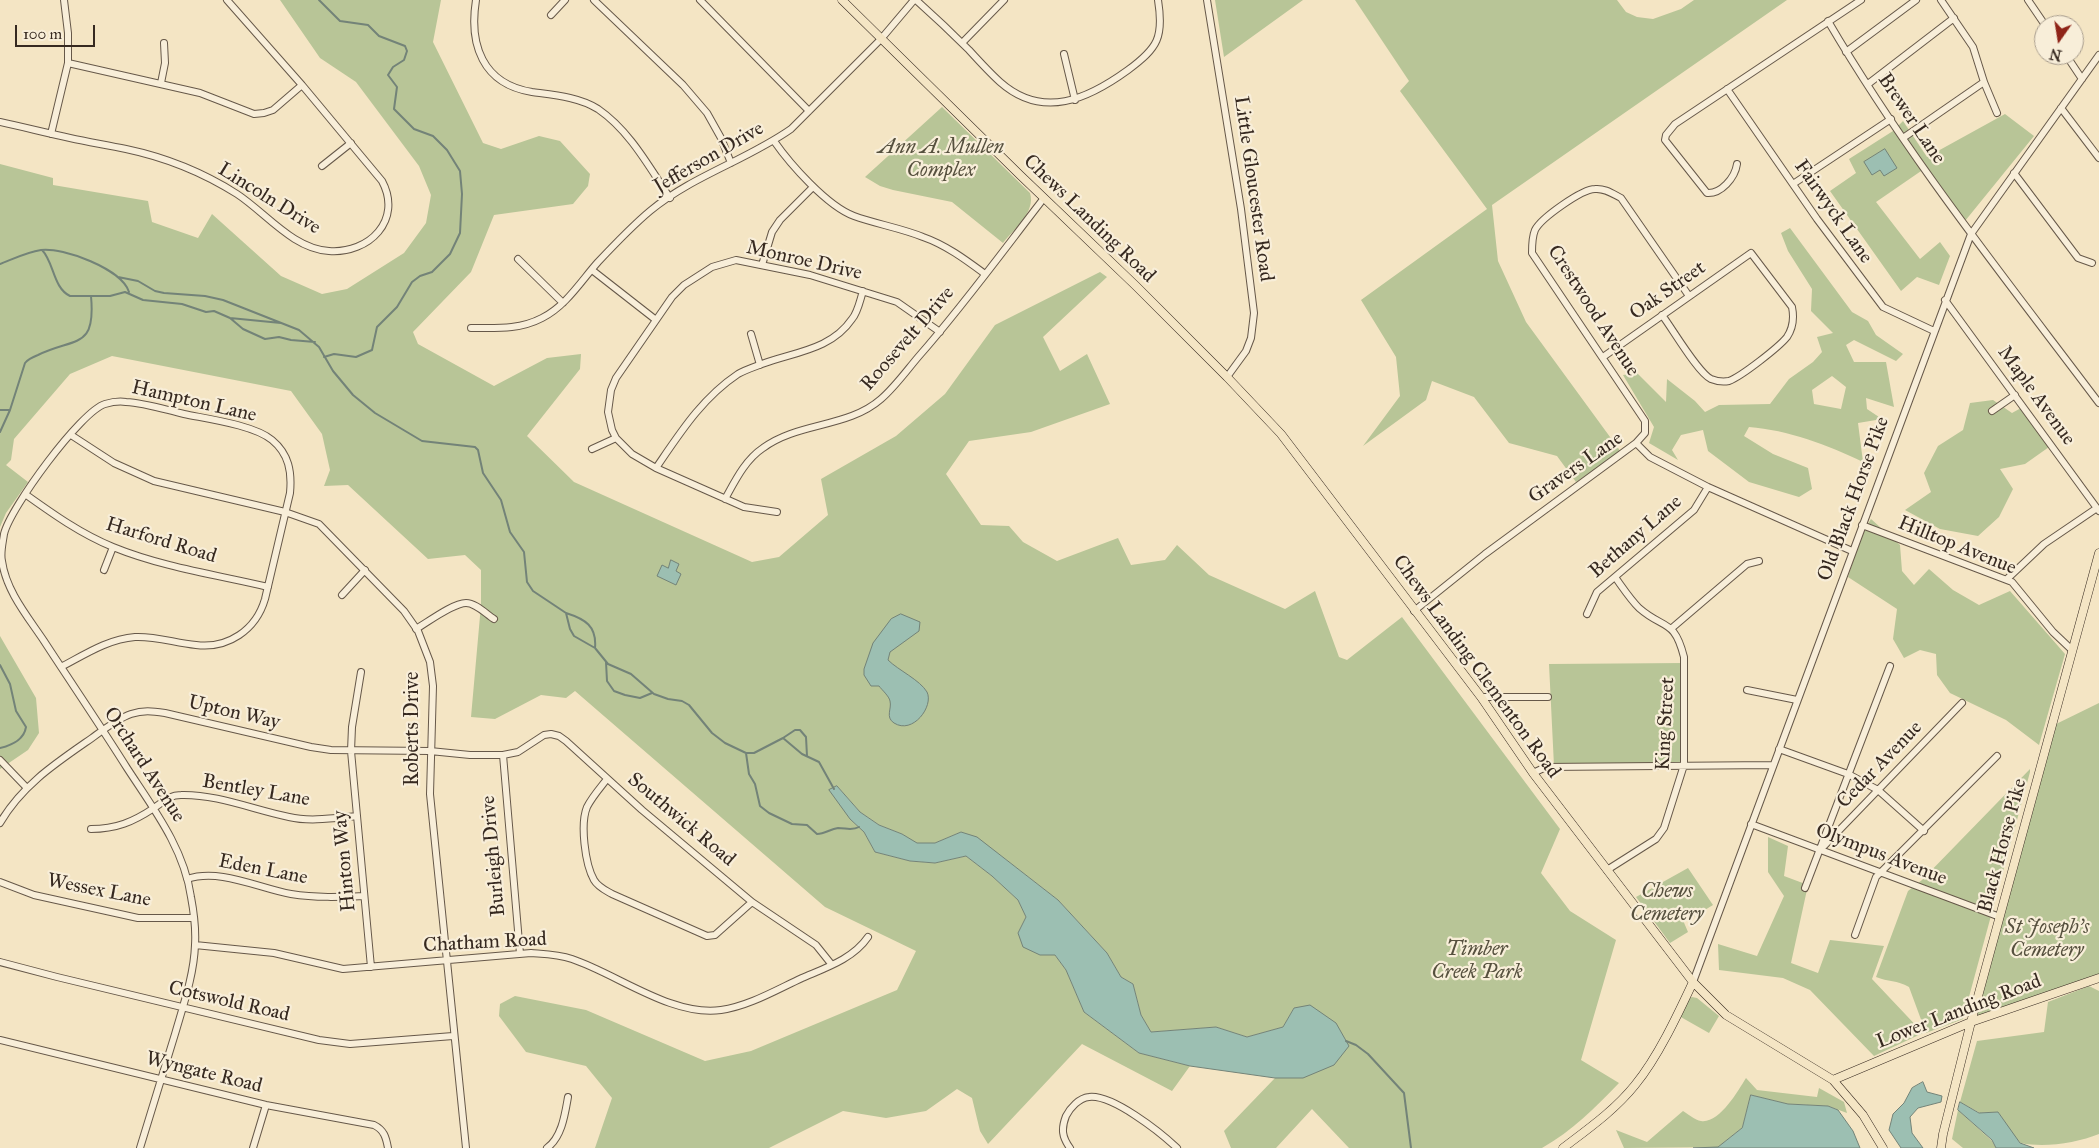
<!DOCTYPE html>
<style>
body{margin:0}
#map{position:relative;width:2099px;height:1148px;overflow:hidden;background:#f4e5c4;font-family:"IM FELL Great Primer",serif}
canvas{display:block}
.north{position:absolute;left:2034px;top:15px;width:50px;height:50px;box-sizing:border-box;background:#f8eed9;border:1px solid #aa9f8f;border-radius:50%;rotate:193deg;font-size:14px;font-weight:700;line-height:20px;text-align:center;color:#362920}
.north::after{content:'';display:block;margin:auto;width:18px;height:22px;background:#8f2418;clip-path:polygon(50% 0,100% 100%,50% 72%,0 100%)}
.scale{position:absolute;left:15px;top:25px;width:80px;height:22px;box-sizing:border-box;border:2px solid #362920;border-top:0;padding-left:6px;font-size:15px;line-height:18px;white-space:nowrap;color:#362920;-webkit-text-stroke:4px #f8eed9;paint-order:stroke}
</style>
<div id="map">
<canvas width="2099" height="1148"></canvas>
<div class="north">N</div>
<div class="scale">100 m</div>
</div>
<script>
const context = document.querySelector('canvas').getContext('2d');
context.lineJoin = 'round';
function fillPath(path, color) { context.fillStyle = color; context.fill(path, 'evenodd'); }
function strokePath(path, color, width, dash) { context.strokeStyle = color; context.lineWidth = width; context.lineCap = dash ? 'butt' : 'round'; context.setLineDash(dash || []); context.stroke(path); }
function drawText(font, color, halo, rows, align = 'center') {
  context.font = font + ' "IM FELL Great Primer",serif'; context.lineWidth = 4.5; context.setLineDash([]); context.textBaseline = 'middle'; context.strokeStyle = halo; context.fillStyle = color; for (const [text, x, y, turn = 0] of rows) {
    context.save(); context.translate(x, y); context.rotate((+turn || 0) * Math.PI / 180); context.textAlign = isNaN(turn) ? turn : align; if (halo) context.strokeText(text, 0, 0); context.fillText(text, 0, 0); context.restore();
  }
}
fillPath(new Path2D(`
 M280 0H441L433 42 483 143 501 149 539 136 560 141 590 174 588 186 573 204 494 215 471 272 413 332 418 344 494 386 547 358 581 354 580 369 527 436 574 482 752 562 779 557 828 515 821 479 896 436 945 394 995 325 1100 272 1107 277 1043 337 1060 371 1087 354 1110 404 1031 432 969 441 946 474 981 525 1009 526 1023 542 1057 561 1118 538 1131 565 1165 560 1177 545 1209 575 1285 609 1315 591 1339 657 1347 660 1402 617 1560 829 1541 873 1570 911 1616 940 1581 1060 1619 1083C1595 1108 1572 1131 1542 1148H1349L1312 1109 1276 1148H1231L1224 1131 1275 1078H1303L1294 1008 1283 1027 1247 1037 1216 1027 1151 1032 1141 1015 1133 984 1121 977 1107 953 1058 900 1000 855 961 832 935 843 917 844 902 834 879 825 860 812 837 786 850 819 864 832 875 852 910 861 935 863 966 856 992 876 1018 900 1026 917 1018 933 1040 955H1055L1066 970 1084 1012 1139 1053 1190 1066 1172 1091 1082 1044 988 1144 980 1131 972 1098 957 1089 926 1111 886 1118 843 1111 769 1148H595L612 1098 586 1066 526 1052 499 1016 500 1004 515 996 586 1010 705 1061 751 1051 897 990 916 951 825 907 575 691 566 698 541 695 495 719 471 717 481 605V570L465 555 428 559 348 485 324 486 330 470 322 434 291 391 112 356 70 374 14 439 11 460 6 465 28 482 6 513 0 527V164L53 178V185L148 201 152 222 198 238 212 214 281 276 322 294 347 289 404 253 426 223 431 195 419 166 356 82 320 58Z
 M1215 0H1303L1224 57Z
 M1355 0H1617L1626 12 1637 17 1653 19 1681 9 1694 0H1787L1492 205 1498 261 1526 322 1621 452 1576 482 1557 456 1509 443 1474 397 1432 381 1426 400 1363 446 1400 396 1396 357 1361 300 1487 209 1400 91 1409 81Z
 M942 107 1030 193C1036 212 1014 229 1003 243L952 202 893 190 880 186 865 177Z
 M2005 114 2034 136 1965 221 1924 169 1876 202 1920 259 1940 242 1950 256 1939 285 1917 277 1901 291 1830 191 1856 173 1849 159 1893 131 1903 121 1927 157Z
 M1790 228 1852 312 1868 321 1876 335 1903 354 1896 361 1854 340 1846 345 1854 362H1886L1894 407 1866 398 1867 409 1882 419 1858 423 1863 462C1828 445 1788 430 1749 427L1744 436 1773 454 1808 468 1812 489 1799 497 1749 482 1708 451 1703 430 1681 435 1672 450 1678 460 1649 443 1654 427 1623 375 1637 373 1666 402 1667 379 1695 401 1705 412 1719 405 1770 404 1789 379 1813 362 1822 352 1817 337 1833 333 1811 311 1812 289 1788 251 1781 233ZM1832 376 1846 387 1841 409 1814 404 1812 390Z
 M1993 400 2012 413 2021 408 2049 447 2025 464 2000 469 2013 489 1999 517 1978 536 1940 529 1905 510 1931 492 1924 473 1938 446 1963 430 1970 403Z
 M1871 519 1900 545 1902 571 1914 585 1929 569 1953 590 1979 605 2010 591 2065 654 2039 745 2006 720 1950 693 1937 675 1936 654 1920 650 1904 658 1893 639 1897 609 1848 577 1862 533Z
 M0 636 36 698 39 733 28 750 0 769Z
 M1685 663 1684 765 1554 766 1549 664Z
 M2099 703V978L1971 1022 2052 726Z
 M2030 769V772L1963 1019 1926 1033 1909 987C1897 980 1888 982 1876 977L1908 891 1922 880Z
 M1768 837 1788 846 1784 876 1808 885 1791 963 1818 973 1830 940 1884 946 1872 979 1923 1033 1874 1056 1810 990 1783 978 1719 970 1718 944 1757 956 1784 896 1768 872Z
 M1688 868 1713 905 1690 919 1688 916 1682 918 1688 932 1670 943 1636 897Z
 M2089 986 2099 991V1134C2077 1143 2044 1148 2021 1143 2011 1137 2005 1121 1998 1112L1980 1113 1960 1102 1977 1041 2044 1032 2048 1002Z
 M1692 997 1697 998 1719 1016 1709 1033 1679 1016 1688 999Z
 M1746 1078 1757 1090 1817 1097 1819 1088 1844 1102 1847 1113 1828 1106 1788 1104 1751 1095 1742 1128 1718 1147 1624 1148 1616 1130 1647 1142 1683 1111C1688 1114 1695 1120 1701 1121 1719 1124 1738 1091 1746 1078Z
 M1958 1110 1992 1141 1996 1148H1963L1952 1139Z`), '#b8c597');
const water = new Path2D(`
 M1885 149 1897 168 1884 176 1880 170 1872 175 1864 162Z
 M671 560 679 564 676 571 681 574 676 585 657 576 662 565 668 568Z
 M901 614 920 622 919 631 890 652 888 660C898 670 920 680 927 692 934 706 913 735 894 723 885 717 892 709 890 701 889 696 882 690 879 686H871L864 675V669L873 643 891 619Z
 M837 786 860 812 879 825 902 834 917 843H935L961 832 977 837 1058 900 1107 953 1121 977 1133 984 1141 1015 1151 1032 1216 1027 1247 1037 1283 1027 1294 1008 1310 1005 1336 1023 1349 1046 1334 1065 1303 1078H1275L1190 1066 1139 1053 1084 1012 1066 970 1055 955H1040L1023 947 1018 933 1026 917 1018 900 992 876 966 856 935 863 910 861 875 852 864 832 850 819 829 790Z
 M1923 1082 1927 1092 1942 1096 1941 1102 1918 1108 1910 1117 1912 1133 1923 1148H1901L1889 1130 1893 1114 1904 1103 1912 1088Z
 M1751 1095 1788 1104 1828 1106 1838 1110 1853 1131 1860 1148H1693L1718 1147 1742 1128Z
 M1960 1102 1979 1113 1998 1112 2020 1143 2034 1148H1996L1992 1140 1958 1110Z`);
fillPath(water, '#9cbfb2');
strokePath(water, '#738378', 1);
strokePath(new Path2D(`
 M319 0 340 21 368 25 379 36 405 46 407 51 404 60 393 67 388 75 397 87 394 109 414 129 433 136 447 150 460 171 462 194 460 233 450 254 432 272 420 276 412 282 397 307 377 327 372 350 356 357 334 354 324 357
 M42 250C54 262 53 288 70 296H110L125 292 143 300 182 304 206 312 214 311 230 318 281 323
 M0 264C13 259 27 252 41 250 63 247 122 269 129 292
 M118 277 138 281 155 291 164 293 205 296 223 300 299 330 319 347 333 371 353 395 375 413 422 441 475 447 478 450 483 473 501 500 510 532 524 552 527 582 533 591 566 613 570 629 574 636 595 648 608 664 631 674 654 694 668 699 682 701 689 705 712 733 725 743 746 753H754L783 738 795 730H800L806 737 807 756
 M230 318 243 329 265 339 279 337 291 340 315 342
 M0 410H10
 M0 432 10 410 25 363C28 359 33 357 38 355 75 337 96 350 91 296
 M566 613C585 619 597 626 595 648
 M606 662 607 681 614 691 625 695 640 698 652 693
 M0 665 10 684 16 711 26 727C24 740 12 745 0 748
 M783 738 802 754 819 762 834 789
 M746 753 749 774 755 784 760 806 769 813 792 824 807 825 817 834C825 834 830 829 838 828 846 828 852 831 859 827
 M1346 1041 1356 1045 1368 1054 1404 1093 1411 1148`), '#738378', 2);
const minor = new Path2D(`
 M476 0C469 44 482 84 532 92 554 95 579 97 598 109 630 131 649 167 670 198
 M594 0 683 85 707 113 721 138 731 163
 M700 0 809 111
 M916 0C934 16 952 33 969 50 979 61 989 72 1000 82 1043 120 1088 99 1128 70 1158 48 1164 37 1158 0
 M1207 0 1241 209 1254 313 1251 338 1246 351 1227 377
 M1941 0 1973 47 1984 82 1997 113
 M2028 0 2045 25
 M551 15 565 0
 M1828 21C1907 156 2005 278 2099 403
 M962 43 1004 0
 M1846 52 1916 0
 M1064 54 1075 100
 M2066 55 2082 79
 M68 63 200 93 254 114 264 113 273 110 302 85
 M161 83 165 63 164 43
 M1868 84 1954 18
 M1727 89 1817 219 1883 307 1934 331
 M2061 108 2099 158
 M0 122C23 127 47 133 70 138 88 142 107 145 126 149 164 157 204 173 237 194 266 213 293 249 329 251 369 254 403 220 382 181L302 85 227 0
 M51 134 68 63V33L64 0
 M1903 138 1984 82
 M774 141C790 164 827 206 854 216 876 224 901 228 923 237 946 245 966 260 985 274
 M1737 164C1735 178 1721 194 1707 193L1665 140 1666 135 1675 124 1861 0
 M322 166 351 143
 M2014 173 2078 258 2092 263
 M1793 184 1891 119
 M518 259 563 303
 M762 265 772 232 780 220 813 187
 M592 270 656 320
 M1945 300 2099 511
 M471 328C496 328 519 330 542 318 566 306 581 281 598 262 614 245 632 226 650 211 692 176 747 160 791 129L881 39 914 0
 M751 334 760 365
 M1603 357 1751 253 1792 307C1794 317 1793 328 1787 337 1779 347 1742 376 1729 381 1724 382 1716 381 1711 379 1698 373 1672 328 1662 315
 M1992 411 2015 395
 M71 435 114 463 154 481 285 512 319 524 404 611 418 631 430 662 433 686 430 794 466 1148
 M1636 443 1650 457 1708 487 1852 551
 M592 449 616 438
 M656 468C680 433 702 398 738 374 745 370 754 367 762 364 794 352 831 350 852 319 858 312 860 300 863 291
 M25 494C53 514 81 534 113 547 162 567 217 575 268 587
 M725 499C735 481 745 460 763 448 798 422 848 428 881 399 895 387 907 370 919 356 963 306 1003 251 1044 198
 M777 512 744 507 656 468 632 454 616 438 612 430 608 412 611 390 616 378 672 297 684 285 712 267 736 260 810 275 897 302 940 332
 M1862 525 2012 582 2053 632 2072 650
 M104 570 113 547
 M2007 579 2044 544 2097 508
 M342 595 365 570
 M1414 611 1485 554 1636 443 1645 433V421L1532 253C1532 246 1532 237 1535 230 1541 218 1582 189 1595 189 1605 188 1613 194 1621 198L1689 296
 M1587 614 1597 592 1694 510 1708 487
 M1672 628 1747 564 1759 561
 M416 629C428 622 453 603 466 603 476 603 486 614 494 619
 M61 667C84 655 108 639 135 637 156 636 175 643 196 645 228 649 256 630 265 599L290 493C292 472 289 454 272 440 254 425 208 419 184 414 166 410 146 403 126 402 119 401 112 402 105 404 81 411 10 508 4 534 3 542 0 553 2 561 6 591 28 617 44 641 72 684 100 725 127 768 153 808 184 848 191 897 194 913 196 929 195 945 194 975 183 1006 175 1034 163 1072 152 1110 140 1148
 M361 672 352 727 351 751 371 967
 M1747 690 1797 700
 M1481 697H1548
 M1779 749 1848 774 1878 790 1924 831
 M503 755 520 954
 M0 760 26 787
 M1533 773 1546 767 1773 765
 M607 779C600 788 592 797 587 807 580 824 585 864 594 880 598 887 605 890 612 894L707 936 715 935 752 902
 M0 823C22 785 56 763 92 738 103 730 117 719 131 714 143 710 152 711 165 713L311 747 331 750 430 751 470 755H503L518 752 544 735 551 734 559 736 566 741 642 810 752 902 816 945 832 965
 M1751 824 2000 917
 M91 829C116 829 133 822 154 808 163 802 169 795 181 795 217 794 254 810 289 817 310 822 335 818 357 816
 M1824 846 1962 703
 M1607 870 1656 839 1664 828 1684 765V657C1674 618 1664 630 1639 608 1630 599 1623 588 1615 577
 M187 879C220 868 258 888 291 894 316 898 340 897 364 896
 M0 882 34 895 138 918H194
 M1805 888 1890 666
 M1855 935 1876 877 1997 756
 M195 945 274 953 343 969 531 953C545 954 558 954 572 959 617 974 672 1017 721 1010 749 1006 776 990 802 978 825 968 853 959 868 937
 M0 962 57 977 319 1040 350 1044 453 1036
 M1693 982 1971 234 2099 55
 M0 1040 266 1105 374 1125C384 1130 386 1137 388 1148
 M253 1148 266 1105
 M547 1148C562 1137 565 1114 568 1097
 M1070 1148C1062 1137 1061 1129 1066 1116 1070 1108 1079 1098 1089 1097 1112 1094 1160 1132 1177 1148`);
const major = new Path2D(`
 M842 0 1020 175 1136 286 1227 377 1281 434 1481 697 1533 773 1693 982 1726 1015 1833 1080 1863 1115 1883 1148
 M1833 1080 1971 1022 2099 978
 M1563 1148C1588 1129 1615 1110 1635 1085 1658 1057 1678 1014 1693 982
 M1941 1148 1943 1134 1971 1022 2099 553`);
strokePath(minor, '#665849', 8);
strokePath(major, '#362920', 9);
strokePath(minor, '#f8eed9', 6);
strokePath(major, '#f4e5c4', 8);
drawText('20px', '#362920', '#f8eed9', [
 ["Brewer Lane",1911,119,56],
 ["Jefferson Drive",709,158,-30],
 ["Little Gloucester Road",1253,189,82],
 ["Lincoln Drive",269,199,32],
 ["Fairwyck Lane",1833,212,55],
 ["Chews Landing Road",1089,219,44],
 ["Monroe Drive",804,261,13],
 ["Oak Street",1668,291,-35],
 ["Crestwood Avenue",1593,311,57],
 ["Roosevelt Drive",908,339,-49],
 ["Maple Avenue",2036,396,54],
 ["Hampton Lane",194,402,13],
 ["Gravers Lane",1576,468,-35],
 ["Old Black Horse Pike",1854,499,-70],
 ["Bethany Lane",1636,537,-41],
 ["Harford Road",161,541,17],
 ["Hilltop Avenue",1957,546,22],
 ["Chews Landing Clementon Road",1476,667,54],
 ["Upton Way",234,713,13],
 ["King Street",1666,724,-87],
 ["Roberts Drive",413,729,-90],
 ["Orchard Avenue",144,765,57],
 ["Cedar Avenue",1880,765,-46],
 ["Bentley Lane",256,791,10],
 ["Southwick Road",681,820,40],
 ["Black Horse Pike",2003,846,-75],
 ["Olympus Avenue",1881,855,21],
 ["Burleigh Drive",494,856,-95],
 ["Hinton Way",345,861,-95],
 ["Eden Lane",263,870,11],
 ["Wessex Lane",99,891,11],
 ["Chatham Road",485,943,-3],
 ["Cotswold Road",229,1002,13],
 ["Lower Landing Road",1959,1012,-21],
 ["Wyngate Road",204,1073,14]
]);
drawText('italic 20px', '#56503e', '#f8eed9', [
 ["Ann A. Mullen",941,148],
 ["Complex",941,171],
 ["Chews",1667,892],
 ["Cemetery",1667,915],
 ["St Joseph's",2047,928],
 ["Cemetery",2047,951],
 ["Timber",1477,950],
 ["Creek Park",1477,973]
]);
</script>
